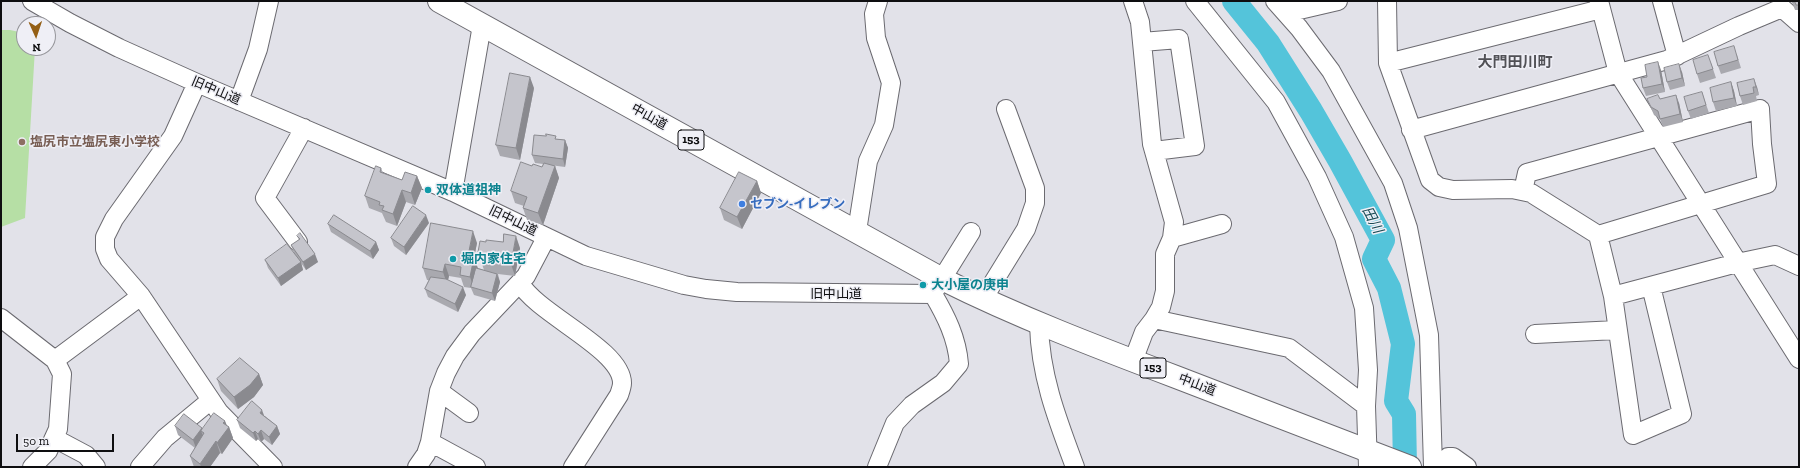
<!DOCTYPE html>
<meta charset="utf-8">
<style>
body{margin:0}
#map{position:relative;width:1800px;height:468px;overflow:hidden;background:#e2e2e9;font-family:"Zilla Slab",serif}
canvas{display:block}
.frame{position:absolute;inset:0;border:2px solid #0e0e10;pointer-events:none}
.north{position:absolute;left:16px;top:16px;width:40px;height:40px;box-sizing:border-box;background:#efeff6;border:1px solid #95959a;border-radius:50%;rotate:177deg;font-size:11px;font-weight:700;line-height:16px;text-align:center;color:#0e0e10}
.north::after{content:'';display:block;margin:auto;width:14px;height:18px;background:#945f15;clip-path:polygon(50% 0,100% 100%,50% 72%,0 100%)}
.scale{position:absolute;left:16px;top:434px;width:98px;height:18px;box-sizing:border-box;border:2px solid #0e0e10;border-top:0;padding-left:5px;font-size:12px;line-height:14px;white-space:nowrap;color:#0e0e10;-webkit-text-stroke:3px #efeff6;paint-order:stroke}
</style>
<div id="map">
<canvas width="1800" height="468"></canvas>
<div class="frame"></div>
<div class="north">N</div>
<div class="scale">50 m</div>
</div>
<script>
const context = document.querySelector('canvas').getContext('2d');
context.lineJoin = 'round';
function fillPath(path, color) { context.fillStyle = color; context.fill(path, 'evenodd'); }
function strokePath(path, color, width, dash) { context.strokeStyle = color; context.lineWidth = width; context.lineCap = dash ? 'butt' : 'round'; context.setLineDash(dash || []); context.stroke(path); }
function drawText(font, color, halo, rows, align = 'center') {
  context.font = font + ' "Zilla Slab","Noto Sans JP",serif'; context.lineWidth = 3; context.setLineDash([]); context.textBaseline = 'middle'; context.strokeStyle = halo; context.fillStyle = color; for (const [text, x, y, turn = 0] of rows) {
    context.save(); context.translate(x, y); context.rotate((+turn || 0) * Math.PI / 180); context.textAlign = isNaN(turn) ? turn : align; if (halo) context.strokeText(text, 0, 0); context.fillText(text, 0, 0); context.restore();
  }
}
fillPath(new Path2D(`
 M1 30H10L24 33V48H35L25 218 1 227Z`), '#b6dfa5');
strokePath(new Path2D(`
 M1234 1 1268 43 1311 111 1340 161 1383 240 1374 259 1389 288 1403 344 1396 401 1404 414 1405 467`), '#54c4da', 24);
const minor = new Path2D(`
 M32 1 70 23 119 48 197 83 453 192 586 256 684 285 706 289 737 292 933 294
 M1133 1 1140 22 1152 144 1174 222 1172 238 1165 254V291L1161 307 1154 319 1144 332 1133 361
 M1195 1 1276 102 1317 177 1344 237 1364 308 1368 370 1366 406 1368 467
 M1275 1 1299 28 1331 71 1393 183 1408 228 1429 335 1433 467
 M1286 1 1295 11 1338 1
 M1387 1 1388 63 1430 180 1439 187 1453 190 1512 189 1531 193 1598 235 1613 296 1633 435 1682 414 1651 286
 M1599 1 1618 73 1799 359
 M1662 1 1677 56
 M1142 42 1179 39 1195 146 1154 151
 M1388 63 1601 9
 M197 83 173 136 114 219 105 237V249L109 259 141 296 219 412 273 467
 M239 101 258 49 269 1
 M1411 130 1667 60 1739 26 1782 8 1799 23
 M1523 191 1527 173 1760 109 1762 144 1767 184 1598 235
 M453 192 482 25
 M857 231 868 161 884 125 891 83 876 38 874 14 878 1
 M1172 238 1222 224
 M298 242 265 198 304 128
 M520 283C537 314 622 349 622 383 622 387 620 392 619 395L573 467
 M935 290 971 232
 M1613 296 1737 263 1775 255 1799 266
 M983 299 1026 229 1035 203V188L1006 109
 M1 318 55 360 62 374 58 429 48 451 32 467
 M1154 319 1289 348 1366 406
 M1039 324C1040 375 1057 419 1075 467
 M1535 334 1617 330
 M55 360 141 296
 M439 391 469 413
 M54 438 86 455 96 467
 M430 442 476 467
 M140 467 165 438 211 400
 M417 467 426 454 430 442 439 391 446 373 455 356 472 333 526 276 546 238
 M877 467 895 423 912 405 943 383 959 364C957 338 946 316 933 294
 M1439 467 1448 457H1453L1467 467`);
const highway = new Path2D(`
 M439 1 942 279C1018 317 1097 347 1176 377 1254 407 1332 437 1410 467`);
strokePath(minor, '#6b6a70', 20);
strokePath(highway, '#6b6a70', 24);
strokePath(minor, '#fff', 18);
strokePath(highway, '#fff', 22);
fillPath(new Path2D(`
 M1799 1V13L1798 10H1795L1792 2Z
 M1737 55 1741 68 1721 74 1718 66Z
 M1711 63 1716 78 1700 83 1697 74Z
 M1661 70 1665 92 1646 96 1643 88 1647 77Z
 M1682 72 1685 86 1670 90 1667 82Z
 M1731 82 1734 91 1737 106 1716 111 1713 102Z
 M1737 83 1757 87 1759 95 1756 96 1757 101 1743 105 1740 96Z
 M534 88 520 160 500 156 496 145Z
 M1702 92 1709 113 1691 119 1688 111Z
 M1647 99H1660L1679 103 1683 122 1663 127 1660 119 1654 115Z
 M557 139 565 140 568 148 565 167 550 165 555 166 559 178 543 225 527 220 523 208 524 206 515 203 511 191 532 166 542 167 543 164 535 163 532 155Z
 M381 168 383 173 402 180 417 176 422 188 415 205 406 202 397 226 386 222 382 213 369 208 365 196Z
 M757 181 761 193 742 229 724 220 720 208Z
 M429 223 406 255 394 246 391 238Z
 M328 224 376 242 379 250 373 259 331 232Z
 M297 236 318 262 306 270 301 263 303 270 281 286 268 268 265 260 294 253 291 245 299 240Z
 M477 243 474 258 478 268 484 270 478 252 520 248 515 276 498 274 500 282 495 301 474 295 471 288 464 287 461 278 449 276 448 280 466 295 458 312 428 297 425 289 429 280H427L423 268Z
 M259 374 263 385 254 397 238 409 221 391 217 379Z
 M265 416 277 426 280 434 272 445 264 439 261 442 258 439 256 441 240 428 237 420Z
 M225 421 226 425 229 427 233 438 222 454 220 453 210 467H194L190 456 195 448 178 435 175 426 202 429Z`), '#a9a9af');
fillPath(new Path2D(`
 M1658 62 1661 70 1665 92 1662 84Z
 M1679 64 1682 72 1685 86 1682 78Z
 M530 77 534 88 520 160 516 148Z
 M1754 79 1757 87 1759 95 1756 87Z
 M1731 82 1734 91 1737 106 1734 98Z
 M1676 95 1679 103 1683 122 1680 114Z
 M565 140 568 148 565 167 563 159Z
 M555 166 559 178 543 225 538 213Z
 M417 176 422 188 415 205 411 193Z
 M757 181 761 193 742 229 737 217Z
 M402 190 406 202 397 226 393 214Z
 M426 215 429 223 406 255 404 247Z
 M473 231 477 243 474 258 478 269 474 288 470 277 468 256Z
 M516 236 520 248 515 276 511 264Z
 M376 242 379 250 373 259 370 251Z
 M315 254 318 262 306 270 303 262Z
 M301 262 303 270 281 286 278 278Z
 M445 264 449 276 447 284 443 272Z
 M497 274 500 282 495 301 492 293Z
 M463 287 466 295 458 312 455 304Z
 M259 374 263 385 254 397 238 409 234 397Z
 M262 410 265 418 260 413Z
 M225 421 228 428 229 427 233 438 222 454 217 443 223 423Z
 M277 426 280 434 272 445 269 437Z
 M202 428 205 436 204 433 201 431 204 438 196 448 193 440Z
 M261 430 264 439 261 442 258 434Z
 M255 431 258 439 256 441 253 433Z
 M216 441 220 453 210 467H201L200 464Z`), '#8a8a8f');
const building = new Path2D(`
 M1792 1H1799V5H1796L1795 2H1792Z
 M1734 46 1738 60 1718 66 1714 52Z
 M1708 55 1713 69 1697 74 1693 60Z
 M1658 62 1662 84 1643 88 1641 78 1647 77 1645 65Z
 M1679 64 1682 78 1667 82 1664 68Z
 M510 73 530 77 516 148 496 145Z
 M1754 79 1756 87H1753L1754 93 1740 96 1737 83Z
 M1731 82 1734 98 1713 102 1710 88Z
 M1702 92 1706 105 1688 111 1684 97Z
 M1658 95 1660 99 1676 95 1680 114 1660 119 1658 111 1651 107 1647 99Z
 M546 134 556 136 555 139 565 140 563 159 532 155 534 135 546 136Z
 M521 162 532 166 533 164 542 167 544 163 555 166 538 213 523 208 527 197 511 191Z
 M376 166 381 168 380 172 402 180 405 172 417 176 411 193 402 190 393 214 382 210 384 206 379 205 380 202 365 196Z
 M739 172 757 181 737 217 720 208Z
 M413 206 426 215 404 247 391 238Z
 M334 215 376 242 370 251 328 224Z
 M431 223 473 231 468 256 474 257 470 277 460 275 461 267 445 264 443 272 423 268Z
 M300 233 315 254 303 262 291 245 300 239 297 236Z
 M504 234 516 236 511 264 481 261 482 253 478 252 480 241 486 242V240L503 242Z
 M287 244 301 262 278 278 265 260Z
 M476 268 497 274 492 293 471 287Z
 M431 277 446 279 463 287 455 304 425 289Z
 M240 358 259 374 250 385 234 397 217 379Z
 M252 401 262 410 260 413 277 426 269 437 261 430 258 434 255 431 253 433 237 420Z
 M214 413 225 421 223 423 229 427 217 443 216 441 200 464 190 456 204 433 201 431Z
 M184 414 202 428 193 440 175 426Z`);
fillPath(building, '#c5c5cc');
strokePath(building, '#8a8a8f', 1);
for (const [x, y, r, color] of [
 [22,142,4,"#8d6e63"],
 [428,190,4,"#0f9aa8"],
 [742,204,4,"#3f7fe0"],
 [453,259,4,"#0f9aa8"],
 [923,285,4,"#0f9aa8"]
]) { const dot = new Path2D(); dot.arc(x, y, r, 0, 2 * Math.PI); context.fillStyle = color; context.fill(dot); strokePath(dot, '#efeff6', 1.5); }
for (const [x, y, w] of [
 [691,140,26],
 [1153,368,26]
]) { const box = new Path2D(); box.roundRect(x - w / 2, y - 10, w, 20, 3); context.fillStyle = '#efeff6'; context.fill(box); strokePath(box, '#0e0e10', 1); }
drawText('bold 12px', '#0e0e10', null, [
 ["153",691,140],
 ["153",1153,368]
]);
drawText('13px', '#0e0e10', '#efeff6', [
 ["旧中山道",216,91,23],
 ["中山道",649,117,29],
 ["旧中山道",513,221,26],
 ["旧中山道",836,294],
 ["中山道",1197,385,21]
]);
drawText('bold 13px', '#785e54', '#efeff6', [
 ["塩尻市立塩尻東小学校",30,142]
], 'left');
drawText('bold 13px', '#0d838f', '#efeff6', [
 ["双体道祖神",436,190],
 ["堀内家住宅",461,259],
 ["大小屋の庚申",931,285]
], 'left');
drawText('bold 13px', '#366cbe', '#efeff6', [
 ["セブン-イレブン",750,204]
], 'left');
drawText('italic 14px', '#194b54', '#efeff6', [
 ["田川",1372,220,62]
]);
drawText('bold 15px', '#515156', '#efeff6', [
 ["大門田川町",1515,63]
]);
</script>
